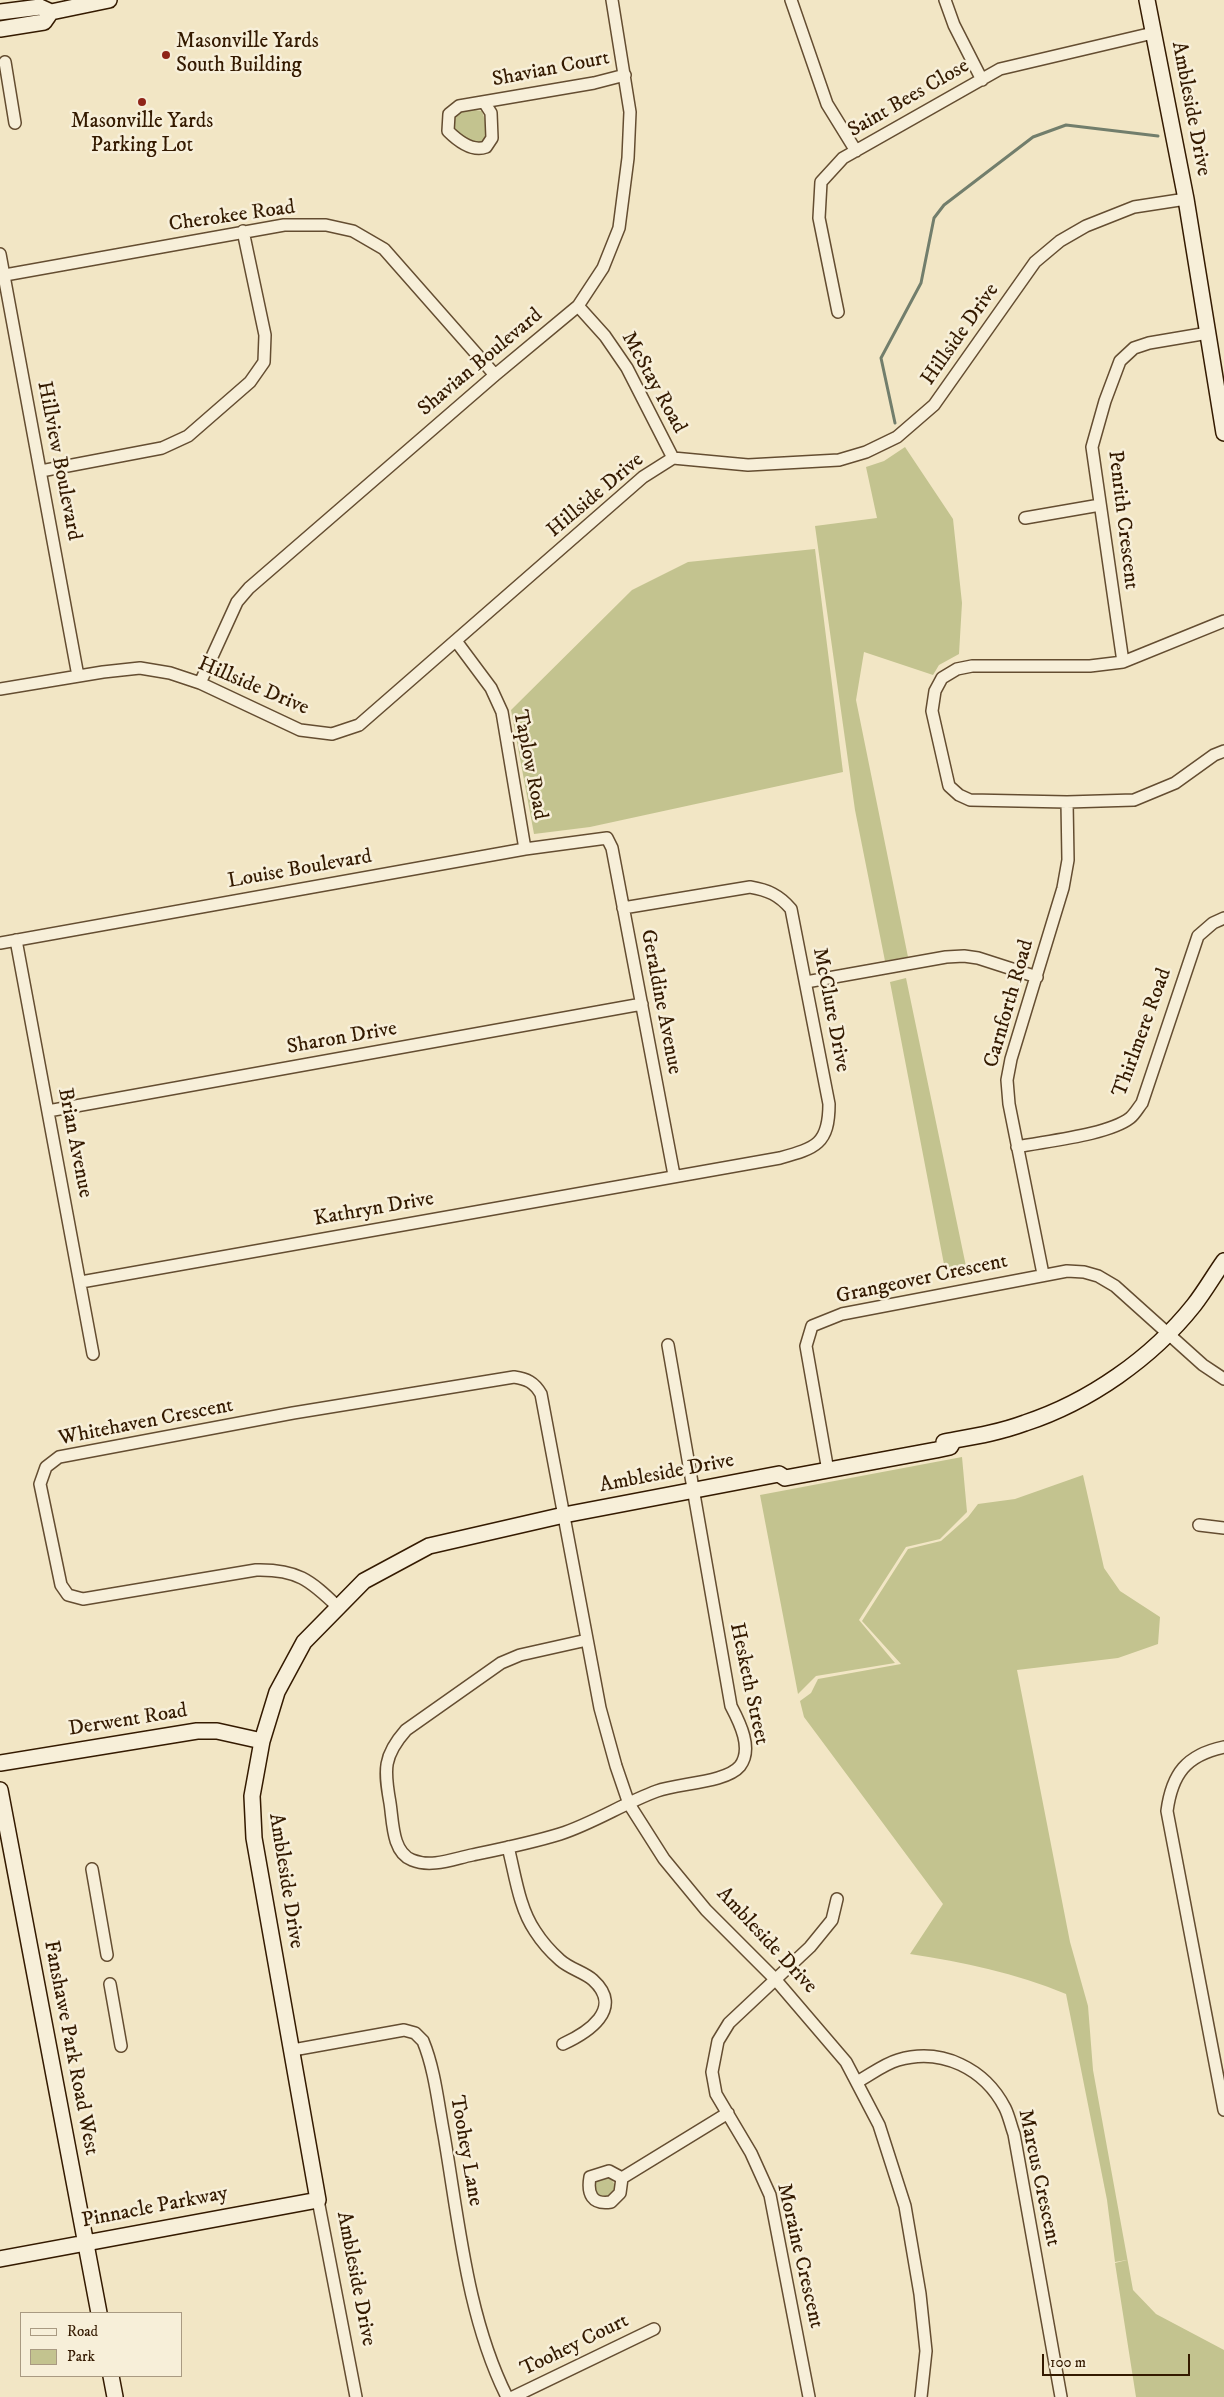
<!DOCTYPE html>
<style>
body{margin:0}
#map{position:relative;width:1224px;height:2397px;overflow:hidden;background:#f2e6c5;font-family:"IM FELL DW Pica",serif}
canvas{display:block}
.legend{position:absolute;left:20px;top:2312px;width:162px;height:65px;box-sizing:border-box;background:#f7efd9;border:1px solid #a99a82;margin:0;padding:6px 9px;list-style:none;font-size:15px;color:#341a00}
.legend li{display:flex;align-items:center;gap:10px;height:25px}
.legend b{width:25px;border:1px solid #a99a82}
.scale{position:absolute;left:1042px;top:2354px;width:148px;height:22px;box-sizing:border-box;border:2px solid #341a00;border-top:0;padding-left:6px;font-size:15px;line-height:18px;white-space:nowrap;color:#341a00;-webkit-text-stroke:4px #f7efd9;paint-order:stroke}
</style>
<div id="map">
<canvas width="1224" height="2397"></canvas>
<ul class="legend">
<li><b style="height:6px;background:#f7efd9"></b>Road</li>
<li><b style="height:14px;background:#c3c38f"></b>Park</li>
</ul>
<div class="scale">100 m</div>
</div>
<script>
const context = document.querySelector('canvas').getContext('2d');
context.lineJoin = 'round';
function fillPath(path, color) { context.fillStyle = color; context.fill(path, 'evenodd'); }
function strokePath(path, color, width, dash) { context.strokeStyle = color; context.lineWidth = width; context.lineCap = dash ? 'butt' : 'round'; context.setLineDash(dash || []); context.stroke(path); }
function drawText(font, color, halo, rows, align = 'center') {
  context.font = font + ' "IM FELL DW Pica",serif'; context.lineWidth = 5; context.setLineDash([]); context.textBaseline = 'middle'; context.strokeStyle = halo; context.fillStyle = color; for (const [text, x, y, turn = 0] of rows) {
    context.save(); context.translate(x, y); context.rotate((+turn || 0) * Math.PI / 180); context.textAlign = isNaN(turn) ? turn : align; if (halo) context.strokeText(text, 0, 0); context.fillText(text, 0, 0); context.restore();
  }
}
fillPath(new Path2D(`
 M469 109 482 111 488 129 486 138 477 144C464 141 452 131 453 117L461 110Z
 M905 447 953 519 962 603 959 654 939 665 933 675 864 652 856 700 908 957 885 961 855 810 815 526 877 518 866 467 884 461Z
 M815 549 843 772 590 827 534 834 511 710 632 590 688 562Z
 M906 978 968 1276 947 1280 890 982Z
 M962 1457 967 1512 940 1539 906 1547 859 1620 895 1663 816 1676 798 1694 760 1495Z
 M1083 1475 1104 1568 1120 1591 1160 1617 1158 1644 1118 1658 1017 1670 1070 1942 1088 2006 1093 2070 1133 2290 1156 2314 1224 2350V2397H1136L1115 2263 1127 2260 1115 2262 1107 2200 1066 1994C1015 1973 964 1962 910 1954L943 1904 804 1717 800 1701 811 1693 818 1679 901 1664 862 1621 908 1549 941 1541 968 1517 978 1504 1015 1499Z
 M593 2188a11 11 0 1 1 22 0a11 11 0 1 1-22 0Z`), '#c3c38f');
strokePath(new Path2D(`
 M895 423 881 358 921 283 934 218 944 205 1033 137 1066 125 1158 136`), '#727e6c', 3);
const street = new Path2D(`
 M791 0 827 104 856 151
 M945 0 954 25 982 80
 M5 62 15 123
 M484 102 491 113 492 138 486 147C472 152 458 141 448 131L449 114 459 106 594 83 625 75
 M0 254 78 676
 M5 275 284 225H326L353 231 384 249 495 375
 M578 306 605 336 627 368 673 458
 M838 312 819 218 821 182 843 158 1000 69 1153 33
 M41 471 162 448 188 436 250 382 264 362 265 335 243 231
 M1025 518 1100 505
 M1224 621 1123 662 1090 666H972L957 669 942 678 935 691 932 711 949 786 959 795 970 800 1067 802 1134 800 1175 783 1214 755 1224 751
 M456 641 491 688 502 712 525 849
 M1123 662 1092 447 1105 401 1120 361 1134 348 1149 343 1208 333
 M200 683 237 602 249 588 495 375 578 306 603 268 619 228 628 158 630 112 612 0
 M0 689 103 672 140 668 170 673 200 683 300 730 332 734 359 725 643 477 673 458 748 465 839 460 866 452 897 437 934 405 1035 262 1060 241 1086 226 1134 207 1186 199
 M16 940 93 1354
 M0 943 525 849 607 838 612 848 674 1175
 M806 982 946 957 964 956 978 958 1037 977
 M48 1111 642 1004
 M1017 1147C1046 1141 1108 1135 1130 1118 1135 1114 1138 1108 1142 1103L1198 936 1213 923 1224 918
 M1043 1274 1009 1104 1007 1080 1011 1059 1063 888 1068 860 1067 802
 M81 1282 780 1158C816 1148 829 1144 829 1104L791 909C779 895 768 890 750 887L623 908
 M828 1471 806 1346 812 1326 842 1314 1067 1271 1084 1272 1098 1276 1115 1286 1203 1365 1224 1379
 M1199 1525 1224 1528
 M338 1607C310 1580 297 1569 256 1570L83 1599 68 1595 61 1585 40 1484 46 1467 59 1457 293 1413 514 1377C527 1379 534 1382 541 1394L600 1708 616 1766 629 1804 664 1859 706 1910 775 1979 846 2062 879 2125 905 2206 920 2294 926 2351 921 2397
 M587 1640 520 1655 501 1663 406 1730C383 1756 384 1770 390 1803 393 1822 392 1852 412 1860 431 1868 453 1859 472 1855 501 1849 531 1843 560 1834 594 1823 624 1803 657 1791 678 1783 726 1783 740 1766 753 1749 740 1723 731 1706L668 1345
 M1224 1747C1186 1755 1172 1774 1167 1811L1224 2110
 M508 1847C515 1874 519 1908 535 1931 542 1942 551 1952 560 1960 570 1969 584 1972 593 1980 625 2009 587 2033 563 2044
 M92 1869 107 1955
 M110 1984 121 2046
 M293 2050 404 2030 415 2033 423 2041C435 2070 438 2104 444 2135 459 2222 467 2317 507 2397
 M857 2082C870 2075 884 2064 898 2060 942 2047 985 2069 1005 2108 1009 2116 1011 2126 1014 2134L1061 2397
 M622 2178 620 2193 611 2202C592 2205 587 2194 590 2177L609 2171 622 2178 728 2113
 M318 2200 356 2397
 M513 2397 654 2329
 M809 2397 770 2195 751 2153 716 2094 712 2072 718 2041 729 2023 810 1947 832 1920 837 1899`);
const secondary = new Path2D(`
 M1147 0 1186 199 1224 433
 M0 12 40 7 51 12 109 0
 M0 29 44 22 51 12
 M944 1442C971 1437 998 1433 1025 1423 1089 1402 1152 1358 1194 1305 1205 1291 1214 1275 1224 1261
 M0 1763 197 1731H217L262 1741
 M0 1790 99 2313
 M0 2259 318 2200 254 1838 252 1796 262 1741 277 1692 304 1642 364 1581 429 1546 564 1515 779 1474 785 1478 936 1450 950 1447 953 1442
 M111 2376 115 2397`);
strokePath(street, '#644d31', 14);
strokePath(secondary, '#341a00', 18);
strokePath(street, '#f7efd9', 11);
strokePath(secondary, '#f7efd9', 15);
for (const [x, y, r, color] of [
 [166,55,5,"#8f2418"],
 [142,102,5,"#8f2418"]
]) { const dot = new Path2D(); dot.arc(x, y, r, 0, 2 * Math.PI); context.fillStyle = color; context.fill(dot); strokePath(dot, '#f7efd9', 2); }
drawText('21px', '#341a00', '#f7efd9', [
 ["Masonville Yards",176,43],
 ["South Building",176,67],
 ["Masonville Yards",142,123,"center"],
 ["Parking Lot",142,147,"center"]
], 'left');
drawText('21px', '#341a00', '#f7efd9', [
 ["Shavian Court",551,70,-11],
 ["Saint Bees Close",909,99,-30],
 ["Ambleside Drive",1190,109,79],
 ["Cherokee Road",232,217,-8],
 ["Hillside Drive",961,335,-55],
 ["Shavian Boulevard",481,363,-40],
 ["McStay Road",653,383,61],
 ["Hillview Boulevard",58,461,79],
 ["Hillside Drive",596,496,-40],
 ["Penrith Crescent",1122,520,83],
 ["Hillside Drive",253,687,23],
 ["Taplow Road",529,765,79],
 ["Louise Boulevard",300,870,-10],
 ["Geraldine Avenue",660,1002,79],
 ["Carnforth Road",1010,1004,-74],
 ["McClure Drive",830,1010,79],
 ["Thirlmere Road",1143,1033,-70],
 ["Sharon Drive",342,1039,-10],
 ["Brian Avenue",74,1143,79],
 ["Kathryn Drive",374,1210,-10],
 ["Grangeover Crescent",922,1280,-12],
 ["Whitehaven Crescent",146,1423,-11],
 ["Ambleside Drive",667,1474,-11],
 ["Hesketh Street",748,1684,78],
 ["Derwent Road",128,1721,-9],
 ["Ambleside Drive",285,1881,81],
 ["Ambleside Drive",766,1941,47],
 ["Fanshawe Park Road West",70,2048,79],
 ["Toohey Lane",465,2151,80],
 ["Marcus Crescent",1038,2178,78],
 ["Pinnacle Parkway",155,2208,-11],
 ["Moraine Crescent",799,2256,77],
 ["Ambleside Drive",355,2279,79],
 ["Toohey Court",575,2346,-26]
]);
</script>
